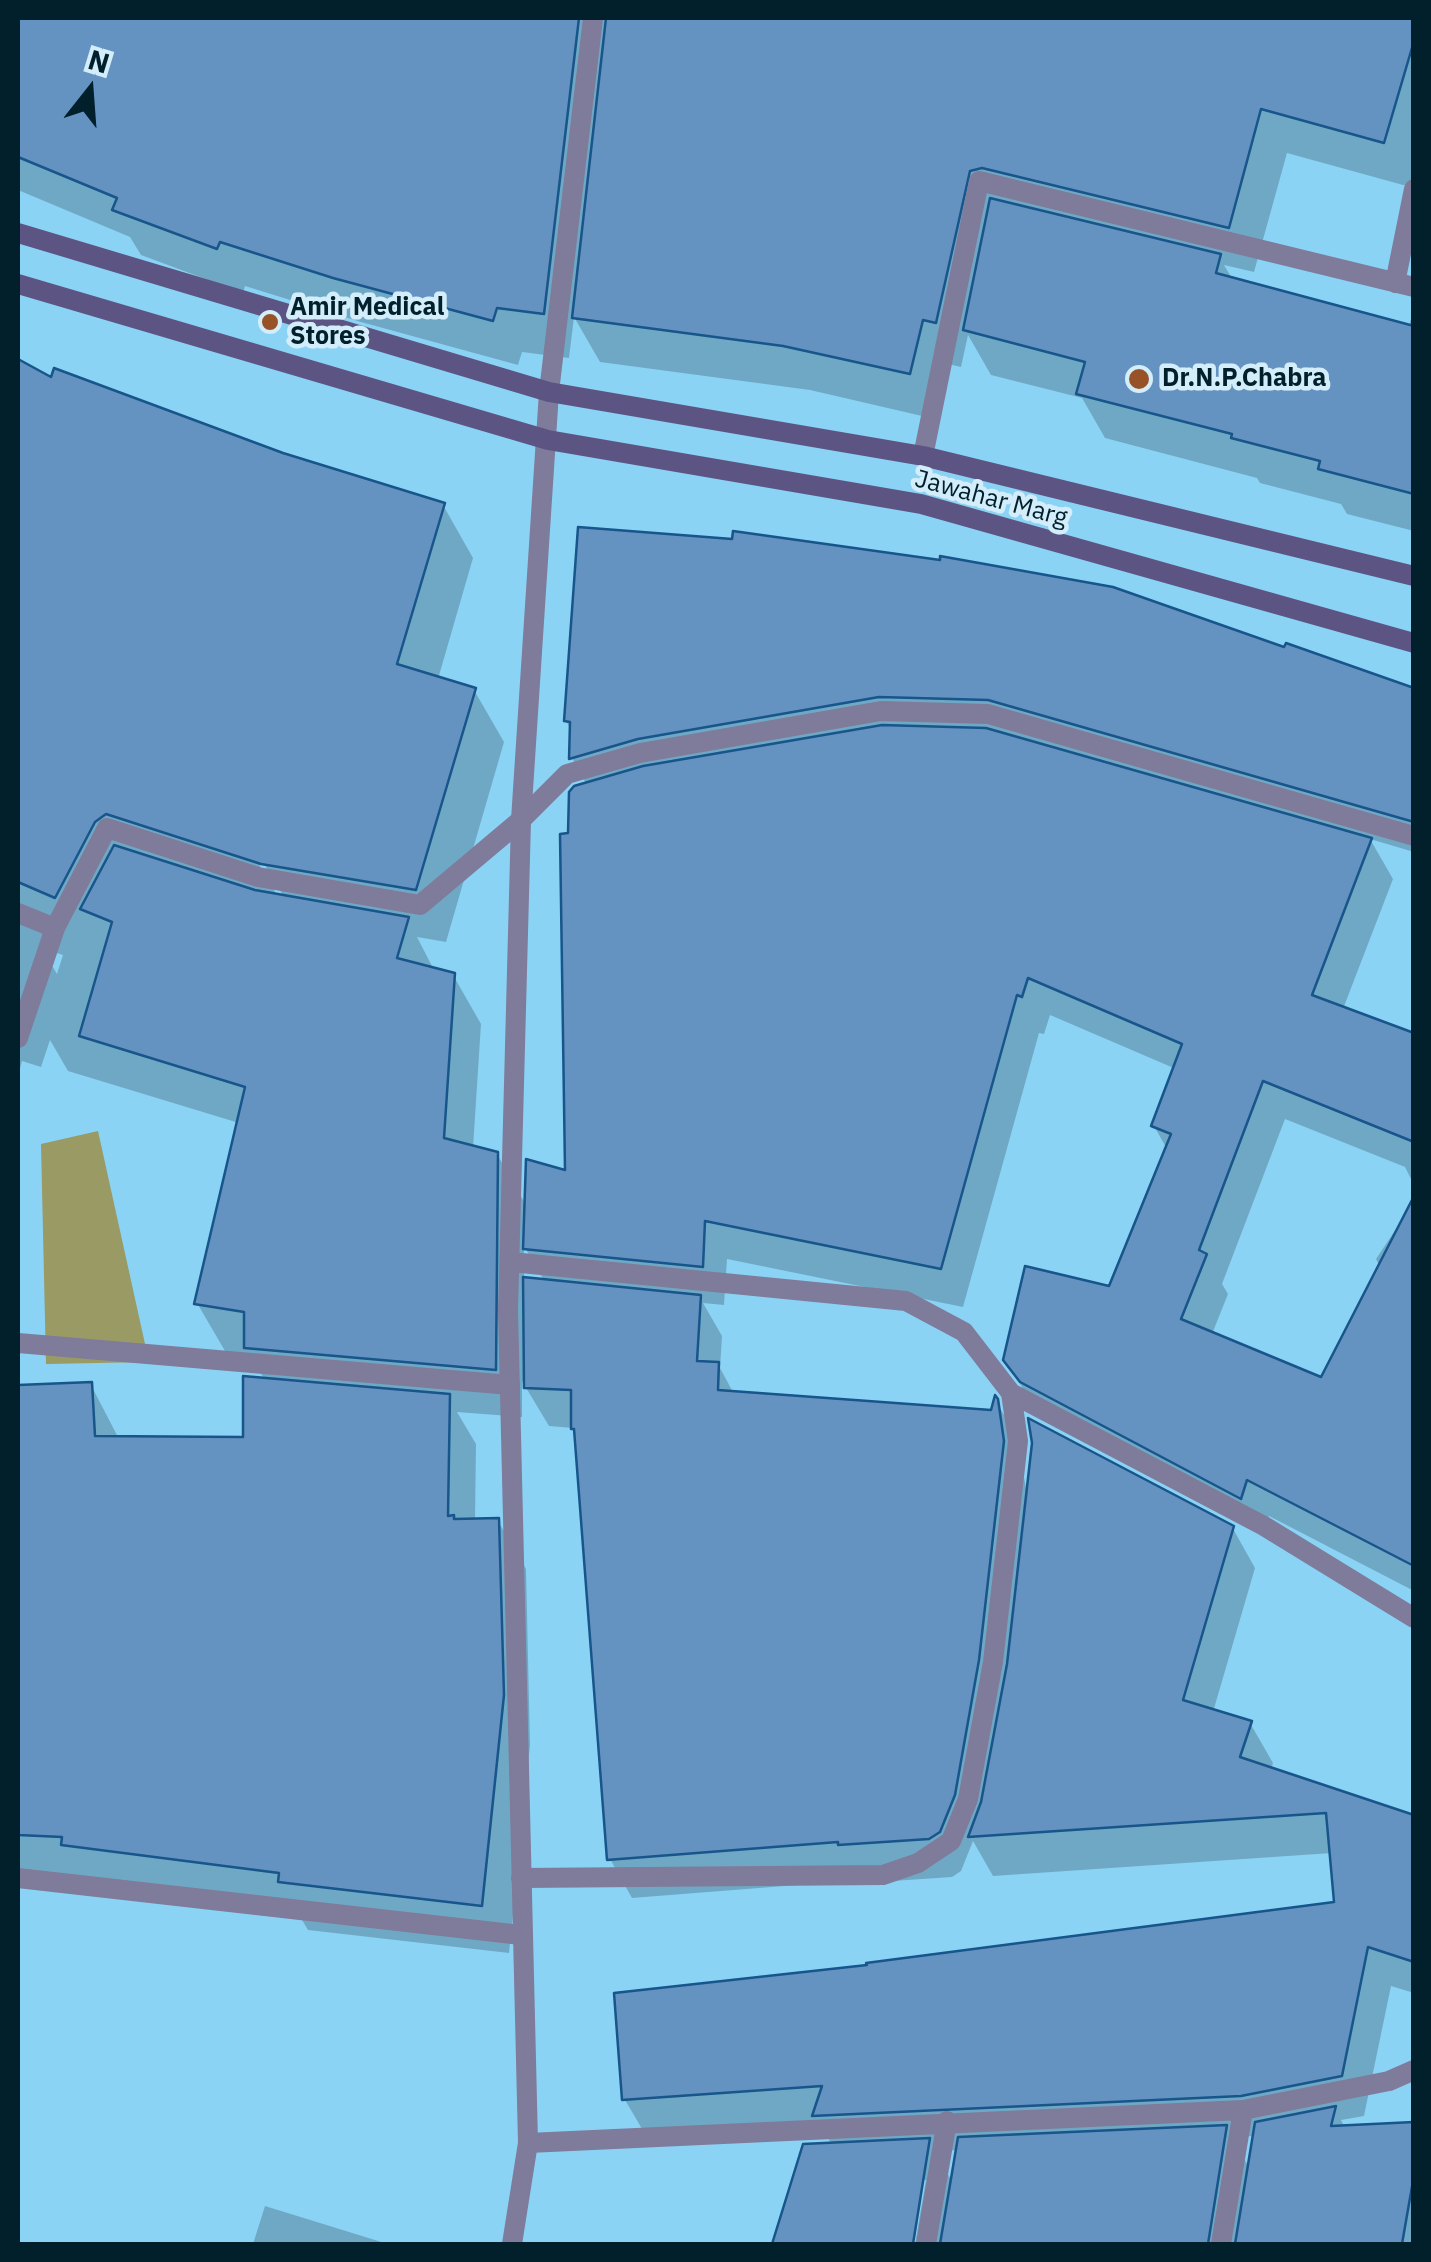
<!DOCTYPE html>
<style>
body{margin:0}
#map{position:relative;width:1431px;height:2262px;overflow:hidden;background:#8bd3f5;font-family:"IBM Plex Sans",sans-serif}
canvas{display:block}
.frame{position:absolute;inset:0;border:20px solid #01202c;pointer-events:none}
.north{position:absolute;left:40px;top:40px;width:100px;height:100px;-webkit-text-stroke:8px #d3edfa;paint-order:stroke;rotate:17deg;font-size:28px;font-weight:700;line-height:40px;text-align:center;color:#01202c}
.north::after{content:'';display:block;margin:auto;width:35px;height:45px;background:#01202c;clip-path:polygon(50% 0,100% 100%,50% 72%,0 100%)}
</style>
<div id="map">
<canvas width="1431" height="2262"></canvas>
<div class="frame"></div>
<div class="north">N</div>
</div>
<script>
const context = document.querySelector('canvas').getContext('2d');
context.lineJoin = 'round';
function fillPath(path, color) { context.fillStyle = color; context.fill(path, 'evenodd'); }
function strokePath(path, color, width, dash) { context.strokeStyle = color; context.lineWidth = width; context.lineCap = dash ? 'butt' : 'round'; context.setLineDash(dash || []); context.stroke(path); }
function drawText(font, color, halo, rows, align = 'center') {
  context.font = font + ' "IBM Plex Sans",sans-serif'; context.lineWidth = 9; context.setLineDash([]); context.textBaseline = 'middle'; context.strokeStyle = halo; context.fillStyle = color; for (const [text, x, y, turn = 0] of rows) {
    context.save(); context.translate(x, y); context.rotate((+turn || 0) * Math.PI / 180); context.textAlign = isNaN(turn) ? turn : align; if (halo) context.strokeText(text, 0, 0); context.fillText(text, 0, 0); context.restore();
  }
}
fillPath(new Path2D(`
 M98 1131 149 1362 46 1364 41 1144Z`), '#999a64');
fillPath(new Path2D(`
 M18 18H1414V188L1287 153 1254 272 1224 265 1233 280 1409 325 1414 310V531L1347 514 1341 504 1260 483 1257 478 1105 438 1082 398 991 375 968 335 961 367 948 364 935 419 810 390 600 362 574 317 569 358 522 352 518 365 361 322 245 286 243 293 141 255 130 237 18 190Z
 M18 362 52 380 443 505 473 558 438 679 474 690 504 742 446 942 417 937 434 970 453 975 481 1024 473 1148 497 1154 527 1207 567 1173 570 836 587 785 572 758V731L566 721 581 530 1414 691V852L1370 839 1393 879 1343 1009 1414 1035V1185L1405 1167 1285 1119 1222 1284 1228 1294 1212 1334 1323 1380 1380 1267 1376 1259 1414 1202V1591L1269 1516 1263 1536 1029 1399 1006 1360 1110 1288 1167 1149 1154 1126 1176 1069 1050 1015 1044 1034 1039 1033 963 1307 727 1259 724 1305 703 1303 722 1336 720 1368 734 1394 993 1413 996 1401 1016 1436 1027 1493 1232 1527 1255 1568 1213 1712 1250 1723 1273 1763 1271 1770 1414 1818V1993L1391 1986 1364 2116 1341 2120 1345 2128 1414 2125V2244H915L926 2180H920L910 2244H774L805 2146 832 2145 822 2127 648 2139 625 2100 869 1968 1337 1904 1332 1853 993 1876 973 1841 961 1871 952 1877 863 1883 861 1880 632 1898 610 1859 577 1434 573 1428 549 1426 522 1381V1417L457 1412 476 1444 475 1521H498L526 1569 530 1745 509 1953 308 1930 302 1920 18 1881V1388L91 1385 119 1439 245 1440 265 1380 250 1355 225 1351 197 1303 239 1123 68 1071 50 1040 41 1067 22 1061 18 1076ZM257 852 284 897H278L253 854ZM54 952 63 955 57 974 45 954ZM524 1246 545 1282 524 1280ZM1255 2136 1250 2169 1231 2137ZM959 2150 953 2183 934 2151Z
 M265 2206 388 2244H253Z`), '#0003');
const building = new Path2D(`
 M18 18H579L544 314 497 308 493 321 333 278 220 242 217 249 112 210 117 198 18 157Z
 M606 18H1414V41L1384 143 1261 109 1229 228 982 168 970 171 936 323 923 320 910 374 783 346 572 318Z
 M990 198 1221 254 1216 273 1414 326V494L1318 469 1320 461 1231 438 1232 434 1076 394 1085 362 963 330Z
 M18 359 51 377 54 368 283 453 445 503 397 664 476 688 416 890 261 864 106 814 95 822 55 898 18 882Z
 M578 527 732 539 733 531 940 560V556L1113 587 1284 647 1286 643 1414 688V822L988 700 879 697 638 739 569 759 570 722 564 721Z
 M882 725 986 728 1372 838 1312 995 1414 1033V1142L1263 1081 1199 1250 1207 1254 1181 1319 1321 1377 1414 1196V1566L1247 1480 1241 1499 1020 1382 1003 1360 1025 1266 1109 1286 1171 1134 1151 1126 1182 1044 1028 978 1022 997 1017 995 941 1269 705 1221 703 1267 523 1249 526 1159 565 1170 560 834 568 833 569 792 574 786 643 766Z
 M114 845 255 890 409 917 397 958 455 973 444 1138 498 1152 496 1370 244 1348V1312L194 1304 245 1087 79 1036 112 922 80 909Z
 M523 1277 701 1295 697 1361 719 1362 718 1390 991 1410 995 1395 998 1399 1004 1441 979 1660 955 1795 940 1832 929 1839 838 1845V1842L607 1860 574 1429H571V1390L524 1388Z
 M243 1376 450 1394 448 1516 454 1515V1519L499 1518 504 1695 482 1906 278 1882 279 1873 61 1845 62 1837 18 1835V1385L92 1382 95 1436 243 1437Z
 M1028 1418 1234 1526 1183 1700 1252 1721 1240 1757 1414 1815V1962L1368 1947 1342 2076 1241 2096 812 2116 822 2086 622 2100 614 1993 867 1965 866 1963 1334 1902 1326 1813 968 1837 981 1802 1007 1664 1032 1443Z
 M1336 2106 1331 2126 1414 2122V2175L1402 2244H1235L1255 2122Z
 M1227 2125 1208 2244H940L958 2137Z
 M930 2138 913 2244H772L803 2144Z`);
fillPath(building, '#6593c1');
strokePath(building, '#17558b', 2.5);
strokePath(new Path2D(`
 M1395 283 1414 189
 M923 456 979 181 1414 287
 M18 913 55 928
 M18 1038 55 928 107 828 258 877 420 905 521 820 567 774 640 753 881 711 988 714 1414 836
 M511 1262 906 1301 964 1332 1011 1393 1018 1441 993 1662 968 1799 951 1841 918 1863 883 1875 521 1878
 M18 1343 510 1385
 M1011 1393 1264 1526 1414 1618
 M18 1878 521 1935
 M528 2143 1243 2110 1389 2081 1414 2070
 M926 2244 947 2121
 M1221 2244 1243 2110`), '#7e7b9b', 20);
strokePath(new Path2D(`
 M512 2244 528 2143 508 1310 521 820 549 392 593 18`), '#7e7b9b', 20);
strokePath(new Path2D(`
 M18 233 549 392 923 456 1414 576
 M18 284 548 440 921 504 1414 643`), '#5c5583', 20);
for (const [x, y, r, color] of [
 [270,322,10,"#985228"],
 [1139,379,12,"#985228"]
]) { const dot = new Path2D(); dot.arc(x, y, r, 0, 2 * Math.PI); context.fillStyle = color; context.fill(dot); strokePath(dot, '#d3edfa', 4); }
drawText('bold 25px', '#01202c', '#d3edfa', [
 ["Amir Medical",290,308],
 ["Stores",290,337],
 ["Dr.N.P.Chabra",1162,379]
], 'left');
drawText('25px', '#01202c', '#d3edfa', [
 ["Jawahar Marg",991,499,15]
]);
</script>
